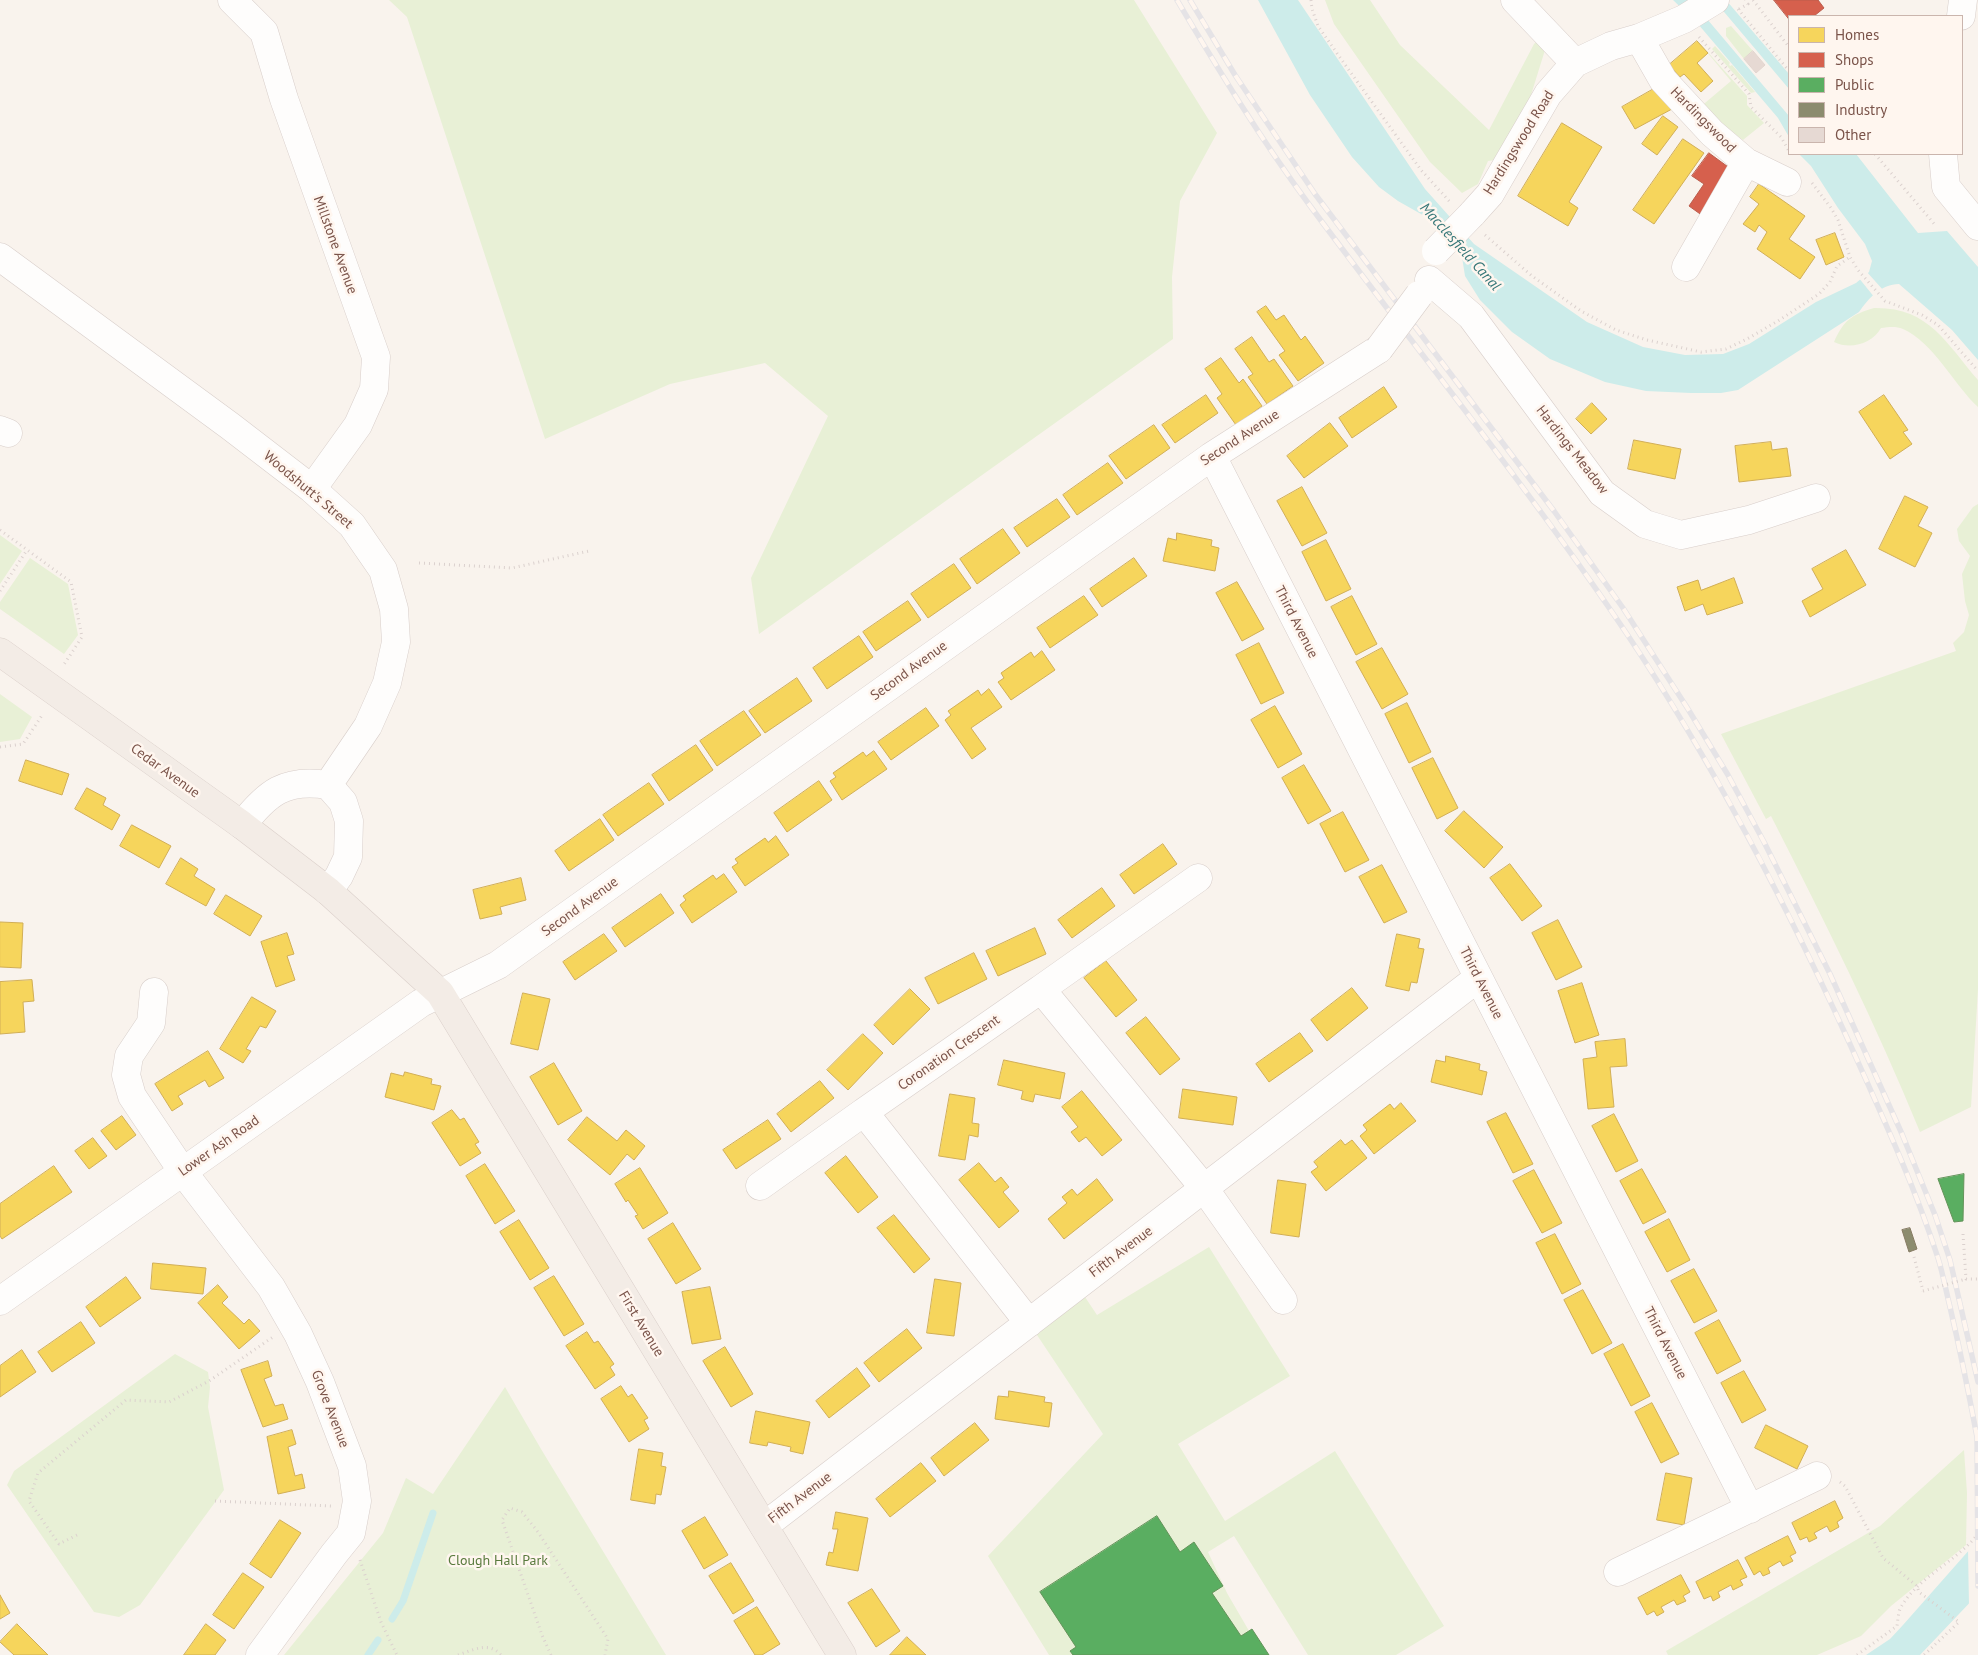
<!DOCTYPE html>
<style>
body{margin:0}
#map{position:relative;width:1978px;height:1655px;overflow:hidden;background:#f9f3ed;font-family:"PT Sans",sans-serif}
canvas{display:block}
.legend{position:absolute;left:1788px;top:15px;width:175px;height:140px;box-sizing:border-box;background:#fff6ef;border:1px solid #cab5ad;margin:0;padding:6px 9px;list-style:none;font-size:15px;color:#7a5349}
.legend li{display:flex;align-items:center;gap:10px;height:25px}
.legend b{width:25px;border:1px solid #cab5ad}
</style>
<div id="map">
<canvas width="1978" height="1655"></canvas>
<ul class="legend">
<li><b style="height:14px;background:#f6d55c"></b>Homes</li>
<li><b style="height:14px;background:#d6604d"></b>Shops</li>
<li><b style="height:14px;background:#5aae61"></b>Public</li>
<li><b style="height:14px;background:#8c8c6e"></b>Industry</li>
<li><b style="height:14px;background:#e6d9d3"></b>Other</li>
</ul>
</div>
<script>
const context = document.querySelector('canvas').getContext('2d');
context.lineJoin = 'round';
function fillPath(path, color) { context.fillStyle = color; context.fill(path, 'evenodd'); }
function strokePath(path, color, width, dash) { context.strokeStyle = color; context.lineWidth = width; context.lineCap = dash ? 'butt' : 'round'; context.setLineDash(dash || []); context.stroke(path); }
function drawText(font, color, halo, rows, align = 'center') {
  context.font = font + ' "PT Sans",sans-serif'; context.lineWidth = 5; context.setLineDash([]); context.textBaseline = 'middle'; context.strokeStyle = halo; context.fillStyle = color; for (const [text, x, y, turn = 0] of rows) {
    context.save(); context.translate(x, y); context.rotate((+turn || 0) * Math.PI / 180); context.textAlign = isNaN(turn) ? turn : align; if (halo) context.strokeText(text, 0, 0); context.fillText(text, 0, 0); context.restore();
  }
}
fillPath(new Path2D(`
 M389 0H1134L1217 133 1180 201 1172 277 1173 339 759 634 751 578 828 416 765 363 670 384 545 439 407 17Z
 M1325 0H1370L1400 45 1489 130 1534 44 1539 39 1545 50 1531 95 1503 159 1488 161 1478 184 1462 193 1430 162 1334 24Z
 M1731 26 1753 51 1744 59 1726 36V28Z
 M1696 39 1747 96V105L1764 123 1743 140 1699 108 1731 81Z
 M1715 46 1730 63 1729 64 1730 66 1732 65 1755 92 1751 93 1712 49Z
 M1874 308C1929 307 1946 343 1978 380V407C1955 386 1933 342 1903 329 1896 326 1889 327 1881 328 1872 344 1850 350 1834 342 1844 320 1851 315 1874 308Z
 M1978 504V989L1971 1107 1920 1132C1876 1024 1824 920 1771 816L1766 819 1721 734 1956 651 1953 643 1964 632 1969 615 1965 601 1962 574 1970 556 1959 541 1957 529 1973 507Z
 M0 535 22 551 0 584Z
 M30 558 68 584 78 635 64 654 0 609V602Z
 M0 694 32 717 20 739 0 742Z
 M1209 1247 1290 1376 1178 1444 1225 1521 1335 1451 1444 1626 1396 1655H1308L1234 1536 1208 1552 1227 1593 1263 1655H1049L988 1556 1103 1434 1029 1323 1077 1285 1097 1315Z
 M175 1354 208 1372 210 1387 208 1407 224 1490 140 1605 119 1617 94 1612 7 1485 14 1471Z
 M505 1387 541 1449 666 1655H284L383 1533 406 1478 433 1494Z
 M1964 1450 1967 1493 1966 1545 1891 1606 1861 1636 1817 1655H1668L1666 1651 1880 1526Z`), '#e8f0d6');
fillPath(new Path2D(`
 M1258 0H1298L1425 189 1474 244 1587 322 1643 347 1685 355 1723 354 1749 344 1816 302 1856 283 1869 272 1872 261 1865 244 1838 208 1811 166 1799 154H1856L1918 233 1947 231 1978 267V360L1952 330 1899 284C1881 284 1869 298 1859 312L1738 390 1721 393H1691L1646 391 1605 382 1550 359 1512 332 1480 300 1465 276 1462 257 1428 218 1398 201 1379 187 1352 157 1310 95Z
 M1673 0H1691L1789 116V137L1778 118 1698 24Z
 M1714 0H1726L1789 74V89Z
 M1978 1540V1594L1920 1655H1866L1890 1639 1903 1625Z`), '#cdecea');
fillPath(new Path2D(`
 M1866 271 1884 291 1875 298 1858 277Z
 M1978 1537V1597L1969 1606 1968 1548Z`), '#f9f3ed');
const homes = new Path2D(`
 M1697 41 1708 53 1697 63 1713 81 1701 92 1684 74 1680 77 1669 65Z
 M1659 86 1672 109 1635 129 1622 107Z
 M1663 116 1678 127 1657 155 1642 144Z
 M1562 123 1602 147 1569 202 1578 208 1568 226 1518 196Z
 M1683 139 1704 153 1654 224 1633 210Z
 M1759 184 1805 216 1789 239 1815 257 1800 279 1757 249 1767 232 1759 225 1755 232 1743 224 1759 204 1750 197Z
 M1835 233 1844 257 1826 265 1816 240Z
 M1266 306 1276 320 1284 315 1301 340 1305 336 1324 363 1298 381 1279 355 1285 351 1257 312Z
 M1252 337 1269 362 1274 359 1293 386 1267 404 1248 377 1253 374 1235 349Z
 M1221 358 1239 383 1243 379 1262 406 1236 425 1217 398 1222 394 1205 369Z
 M1384 387 1397 407 1352 438 1339 418Z
 M1206 395 1218 413 1175 443 1162 425Z
 M1884 395 1908 430 1903 432 1912 444 1890 459 1859 412Z
 M1592 403 1607 419 1591 434 1576 419Z
 M1330 423 1348 446 1304 478 1287 456Z
 M1154 425 1170 448 1126 479 1109 456Z
 M1634 440 1681 449 1675 479 1628 469Z
 M1771 442 1772 450 1787 448 1791 476 1739 482 1735 446Z
 M1108 463 1123 483 1077 515 1063 495Z
 M1302 487 1327 533 1302 546 1277 501Z
 M1905 496 1928 507 1918 526 1932 533 1915 567 1879 549Z
 M1057 499 1070 517 1027 547 1014 528Z
 M1003 529 1020 553 977 584 960 559Z
 M1177 533 1212 540 1211 546 1219 548 1215 571 1163 561 1168 538 1176 540Z
 M1326 540 1351 589 1326 601 1302 552Z
 M1846 550 1866 585 1810 617 1802 601 1823 589 1812 569Z
 M1134 558 1147 576 1102 607 1090 589Z
 M954 564 971 588 928 618 911 594Z
 M1734 578 1743 603 1707 615 1703 604 1685 611 1677 587 1698 580 1701 590Z
 M1237 582 1264 629 1242 641 1216 593Z
 M1084 596 1098 615 1050 648 1037 628Z
 M1352 596 1377 644 1356 655 1331 607Z
 M908 601 921 620 876 651 863 632Z
 M859 636 873 657 827 689 813 668Z
 M1259 643 1284 693 1261 704 1236 655Z
 M1382 648 1408 694 1382 709 1356 662Z
 M1042 651 1055 670 1011 700 998 682 1004 678 1001 673 1031 652 1034 657Z
 M797 678 812 701 765 733 749 711Z
 M989 689 1002 707 971 728 986 749 972 759 945 720 951 715 948 711 978 690 981 695Z
 M1407 703 1431 752 1409 763 1385 714Z
 M1275 706 1302 754 1278 768 1251 720Z
 M926 708 939 726 891 760 878 742Z
 M744 711 761 735 717 766 700 741Z
 M696 745 713 770 669 801 652 775Z
 M874 751 887 769 842 800 830 781 836 777 833 773 863 752 866 756Z
 M1433 758 1458 808 1437 819 1412 768Z
 M26 760 69 774 62 795 19 781Z
 M1304 765 1331 811 1308 824 1282 778Z
 M819 781 832 800 787 832 774 813Z
 M649 783 664 804 618 836 603 815Z
 M87 788 106 798 103 805 120 815 112 830 75 809Z
 M1464 811 1503 847 1484 868 1445 831Z
 M1343 812 1369 860 1345 872 1320 824Z
 M600 819 614 840 569 871 555 851Z
 M132 825 171 846 159 868 120 846Z
 M776 836 789 855 745 886 732 867 738 863 735 859 765 838 768 842Z
 M1163 844 1177 864 1134 894 1120 875Z
 M181 858 198 869 194 876 215 889 206 906 166 884Z
 M1510 864 1542 906 1522 921 1490 878Z
 M1382 865 1407 912 1384 923 1359 877Z
 M724 874 737 892 692 923 680 905 686 900 683 896 713 875 716 879Z
 M521 878 526 900 500 907 502 914 480 919 473 890Z
 M1102 888 1115 906 1072 938 1058 920Z
 M661 894 674 913 625 947 612 928Z
 M226 895 262 916 250 936 214 914Z
 M1558 920 1582 967 1556 980 1532 933Z
 M0 922 23 923 21 968 0 967Z
 M1035 928 1046 954 998 976 986 951Z
 M287 933 294 954 287 956 295 980 276 987 261 942Z
 M604 934 617 951 575 980 563 962Z
 M1397 934 1420 939 1418 948 1424 949 1417 983 1411 982 1409 991 1386 986Z
 M974 953 987 979 938 1004 925 978Z
 M1106 961 1137 1000 1116 1017 1084 978Z
 M32 980 34 1001 23 1002 25 1032 0 1034V982Z
 M1582 983 1599 1035 1575 1043 1558 991Z
 M1352 988 1368 1008 1327 1041 1311 1020Z
 M910 989 930 1009 893 1045 874 1025Z
 M523 993 550 999 538 1050 511 1044Z
 M252 997 276 1011 266 1028 260 1026 246 1049 251 1051 243 1063 220 1049Z
 M1146 1017 1180 1059 1160 1075 1126 1033Z
 M1300 1033 1313 1051 1269 1082 1256 1064Z
 M863 1034 883 1053 848 1090 827 1070Z
 M1625 1039 1627 1066 1610 1067 1614 1107 1588 1109 1583 1059 1597 1057 1595 1042Z
 M208 1051 224 1078 209 1087 205 1080 178 1096 183 1104 172 1111 155 1084Z
 M1446 1056 1480 1064 1479 1070 1487 1072 1482 1095 1431 1082 1436 1060 1445 1062Z
 M1004 1060 1065 1073 1060 1099 1035 1094 1033 1102 1021 1099 1023 1091 998 1085Z
 M554 1063 582 1111 558 1125 530 1077Z
 M405 1072 432 1079 431 1084 441 1086 434 1110 385 1097 391 1073 403 1076Z
 M820 1081 834 1098 791 1132 777 1114Z
 M1183 1089 1237 1097 1233 1125 1179 1118Z
 M1082 1091 1122 1140 1102 1156 1086 1137 1079 1142 1071 1132 1078 1127 1062 1107Z
 M950 1094 975 1098 972 1123 979 1124 978 1137 969 1135 965 1160 939 1156Z
 M1401 1103 1416 1121 1374 1154 1360 1136 1367 1130 1363 1125 1390 1104 1394 1109Z
 M452 1110 460 1120 464 1118 479 1142 475 1144 481 1153 460 1166 432 1123Z
 M1506 1113 1533 1164 1513 1173 1487 1122Z
 M1614 1114 1638 1161 1616 1172 1592 1126Z
 M122 1116 136 1135 116 1150 101 1131Z
 M587 1117 617 1141 626 1130 645 1146 634 1160 627 1154 610 1175 568 1140Z
 M768 1120 781 1139 736 1169 723 1150Z
 M93 1138 107 1156 89 1169 75 1151Z
 M1341 1140 1345 1145 1352 1140 1367 1158 1326 1191 1311 1172 1318 1167 1314 1162Z
 M846 1156 878 1197 858 1213 825 1173Z
 M979 1163 995 1182 1001 1177 1009 1187 1003 1192 1019 1211 999 1228 959 1180Z
 M485 1164 515 1211 495 1224 466 1176Z
 M54 1166 72 1192 2 1239 0 1236V1204Z
 M640 1168 668 1213 643 1229 635 1216 638 1215 628 1200 626 1202 615 1184Z
 M1642 1169 1666 1212 1643 1224 1620 1181Z
 M1534 1170 1562 1223 1542 1233 1513 1181Z
 M1097 1179 1113 1200 1064 1239 1048 1219 1067 1203 1062 1197 1072 1189 1077 1195Z
 M1278 1180 1306 1184 1299 1237 1271 1233Z
 M894 1215 930 1259 914 1273 877 1228Z
 M1669 1219 1690 1260 1667 1272 1645 1232Z
 M519 1220 549 1268 530 1280 500 1232Z
 M673 1223 701 1269 676 1284 648 1239Z
 M1555 1234 1581 1284 1562 1294 1536 1243Z
 M153 1263 206 1268 203 1294 151 1289Z
 M1694 1269 1717 1311 1694 1323 1671 1281Z
 M554 1276 584 1324 564 1336 534 1288Z
 M126 1277 141 1298 100 1327 86 1307Z
 M935 1279 961 1283 954 1336 927 1333Z
 M218 1285 228 1297 222 1303 244 1324 249 1319 260 1331 239 1349 198 1303Z
 M710 1287 721 1339 692 1344 682 1292Z
 M1583 1290 1612 1343 1592 1354 1564 1300Z
 M1719 1320 1741 1361 1717 1374 1695 1333Z
 M81 1322 95 1343 52 1372 38 1352Z
 M907 1329 922 1348 879 1382 864 1363Z
 M587 1332 594 1343 598 1341 614 1364 610 1367 615 1375 595 1389 566 1346Z
 M1623 1344 1650 1396 1631 1406 1604 1354Z
 M725 1347 753 1394 731 1407 703 1361Z
 M22 1350 36 1372 0 1397V1366Z
 M268 1361 272 1376 264 1379 275 1406 283 1404 288 1419 263 1427 241 1370Z
 M857 1368 870 1386 829 1418 816 1401Z
 M1744 1371 1766 1410 1742 1423 1721 1383Z
 M621 1386 628 1397 632 1394 648 1418 644 1420 649 1429 629 1442 601 1399Z
 M1009 1391 1045 1397 1044 1402 1052 1403 1049 1427 995 1419 998 1396 1008 1397Z
 M1652 1403 1679 1454 1661 1463 1635 1412Z
 M756 1411 810 1422 803 1454 790 1451 791 1447 768 1442 767 1446 750 1443Z
 M975 1423 989 1440 944 1476 931 1458Z
 M1766 1425 1808 1446 1797 1469 1755 1448Z
 M292 1430 296 1444 288 1447 295 1476 302 1474 305 1488 278 1494 267 1437Z
 M639 1449 663 1453 661 1466 666 1467 661 1495 656 1494 655 1504 631 1500Z
 M921 1463 936 1481 890 1517 876 1499Z
 M1666 1473 1692 1478 1684 1525 1657 1520Z
 M1835 1501 1843 1518 1837 1522 1839 1527 1830 1532 1827 1526 1814 1533 1817 1538 1809 1542 1807 1537 1800 1540 1792 1523Z
 M836 1512 868 1518 858 1571 826 1565 829 1552 833 1553 838 1529H833Z
 M705 1517 728 1555 704 1569 682 1531Z
 M280 1520 301 1533 271 1578 250 1564Z
 M1788 1536 1796 1553 1790 1556 1793 1561 1783 1566 1780 1561 1768 1568 1770 1573 1763 1576 1760 1571 1754 1575 1745 1558Z
 M1738 1560 1747 1577 1740 1580 1743 1585 1733 1590 1731 1585 1718 1592 1720 1597 1713 1601 1711 1596 1704 1599 1696 1582Z
 M731 1563 754 1601 733 1614 709 1576Z
 M243 1573 264 1587 234 1629 213 1615Z
 M1681 1575 1690 1592 1683 1596 1686 1601 1677 1605 1674 1600 1661 1607 1664 1612 1657 1616 1654 1611 1647 1615 1638 1598Z
 M872 1589 900 1631 876 1647 848 1603Z
 M0 1595 10 1613 0 1619Z
 M757 1607 780 1644 762 1655H755L734 1621Z
 M17 1624 48 1655H14L0 1642Z
 M206 1624 226 1640 215 1655H184Z
 M907 1637 926 1655H890Z`);
fillPath(homes, '#f6d55c');
strokePath(homes, '#d1ae56', 1);
const shops = new Path2D(`
 M1774 0H1818L1824 8 1814 16H1789V19Z
 M1709 153 1735 172 1703 216 1689 206 1704 184 1692 176Z`);
fillPath(shops, '#d6604d');
strokePath(shops, '#ba5c4c', 1);
const public = new Path2D(`
 M1964 1174 1963 1221 1954 1222 1938 1179Z
 M1157 1516 1180 1552 1194 1542 1223 1586 1212 1593 1241 1636 1252 1629 1269 1655H1073L1070 1651 1076 1647 1040 1592Z`);
fillPath(public, '#5aae61');
strokePath(public, '#64935a', 1);
const industry = new Path2D(`
 M1910 1228 1917 1249 1909 1252 1902 1230Z`);
fillPath(industry, '#8c8c6e');
strokePath(industry, '#877b63', 1);
strokePath(new Path2D(`
 M392 1619 403 1601 433 1513
 M368 1655 378 1640`), '#cdecea', 7);
const building = new Path2D(`
 M1753 51 1765 65 1756 73 1744 59Z`);
fillPath(building, '#e6d9d3');
strokePath(building, '#e2d4ce', 1);
const minor = new Path2D(`
 M232 0 264 32 284 99 376 357 374 389 358 425 312 489
 M1515 0 1575 63
 M1961 16 1963 0
 M1639 38 1663 80 1712 133 1746 162 1787 182
 M1943 154 1946 187 1978 226
 M1472 214 1490 194 1548 94 1575 63 1611 46 1639 38 1684 19 1715 0
 M0 257 230 426 312 489 352 525 383 570 394 609 396 642 387 683 368 726 328 785C285 778 267 793 242 825
 M1686 267 1746 162
 M1429 280 1471 316 1602 493 1645 524 1681 535 1749 520 1816 498
 M0 430 8 433
 M1212 456 1750 1509
 M328 785 343 802 349 821 348 857 339 876 328 891
 M1041 989 1198 878
 M154 992 151 1023 129 1056 126 1075 132 1096 183 1172 271 1287 298 1334 320 1382 352 1466 357 1501 351 1533 334 1554 260 1655
 M760 1186 864 1112
 M0 1301 421 1003 498 965 1212 456 1379 349
 M1029 1323 864 1112 1041 989 1204 1188 1283 1300
 M764 1526 1478 978
 M1618 1572 1817 1476`);
const major = new Path2D(`
 M0 652 242 825 328 891 440 993 842 1655`);
strokePath(minor, '#d8ceca', 29);
strokePath(major, '#dacfca', 29);
strokePath(new Path2D(`
 M1311 0 1312 9 1318 26 1341 59 1421 170 1450 202
 M1753 0 1789 47
 M1738 9 1789 71
 M1739 9 1748 4 1745 0
 M1699 37 1749 94 1751 107 1781 137 1789 151
 M1875 154 1936 226
 M1812 183 1831 208 1838 220 1850 257 1858 270 1885 301 1922 315 1938 325 1978 371
 M1485 235 1532 276 1581 311 1616 330 1647 340 1701 352 1726 349 1747 339 1778 321 1819 294 1830 282 1837 266 1850 257
 M0 530 71 582 82 637 63 666
 M419 563 512 568 589 551
 M0 591 27 550
 M0 747 23 744 43 714
 M1963 1234 1966 1279H1978
 M1914 1257 1923 1291
 M1840 1482 1845 1486 1883 1558 1917 1586 1919 1592 1959 1622 1924 1655
 M215 1501 332 1506
 M77 1535 59 1544 29 1501 38 1473 126 1400 169 1402 209 1381 273 1337
 M360 1560 381 1622 397 1655
 M458 1655C473 1650 489 1641 501 1655
 M551 1655 542 1635 502 1520 510 1508 522 1512 538 1532 608 1639 605 1655
 M1857 1655 1897 1626C1898 1620 1898 1612 1901 1607 1919 1576 1956 1562 1978 1534`), '#dbd1ce', 3, [1, 4]);
strokePath(minor, '#fefdfc', 28);
strokePath(major, '#f3ece6', 28);
const rail = new Path2D(`
 M1177 0C1218 69 1260 138 1308 203 1409 340 1516 472 1612 612 1705 747 1781 893 1849 1042 1881 1113 1914 1184 1938 1258 1943 1274 1946 1291 1950 1307 1960 1350 1969 1394 1977 1437
 M1190 0 1235 75 1315 194 1554 511 1623 608 1688 709 1728 775 1764 842 1830 974 1902 1134 1935 1215 1950 1260 1978 1382
 M1977 1430 1978 1586`);
strokePath(rail, '#e5e3e6', 5.5);
strokePath(rail, '#fff6ef', 4, [11]);
const minorBridge = new Path2D(`
 M1436 251 1472 214
 M1379 349 1419 295`);
strokePath(minorBridge, '#d8ceca', 29, []);
strokePath(new Path2D(`
 M1923 1291 1966 1279`), '#dbd1ce', 3, [1, 4]);
strokePath(minorBridge, '#fefdfc', 28);
drawText('14px', '#7a5349', '#fff6ef', [
 ["Hardingswood",1703,120,45],
 ["Hardingswood Road",1519,143,-58],
 ["Millstone Avenue",335,245,70],
 ["Second Avenue",1240,438,-33],
 ["Hardings Meadow",1572,450,52],
 ["Woodshutt's Street",308,490,40],
 ["Third Avenue",1296,622,63],
 ["Second Avenue",909,671,-36],
 ["Cedar Avenue",165,771,36],
 ["Second Avenue",580,907,-36],
 ["Third Avenue",1481,983,63],
 ["Coronation Crescent",949,1053,-35],
 ["Lower Ash Road",219,1146,-35],
 ["Fifth Avenue",1121,1252,-37],
 ["First Avenue",641,1324,59],
 ["Third Avenue",1665,1343,63],
 ["Grove Avenue",330,1409,69],
 ["Fifth Avenue",800,1498,-37]
]);
drawText('14px', '#597a3d', '#fff6ef', [
 ["Clough Hall Park",498,1561]
]);
drawText('italic 15px', '#387879', '#fff6ef', [
 ["Macclesfield Canal",1460,247,48]
]);
</script>
